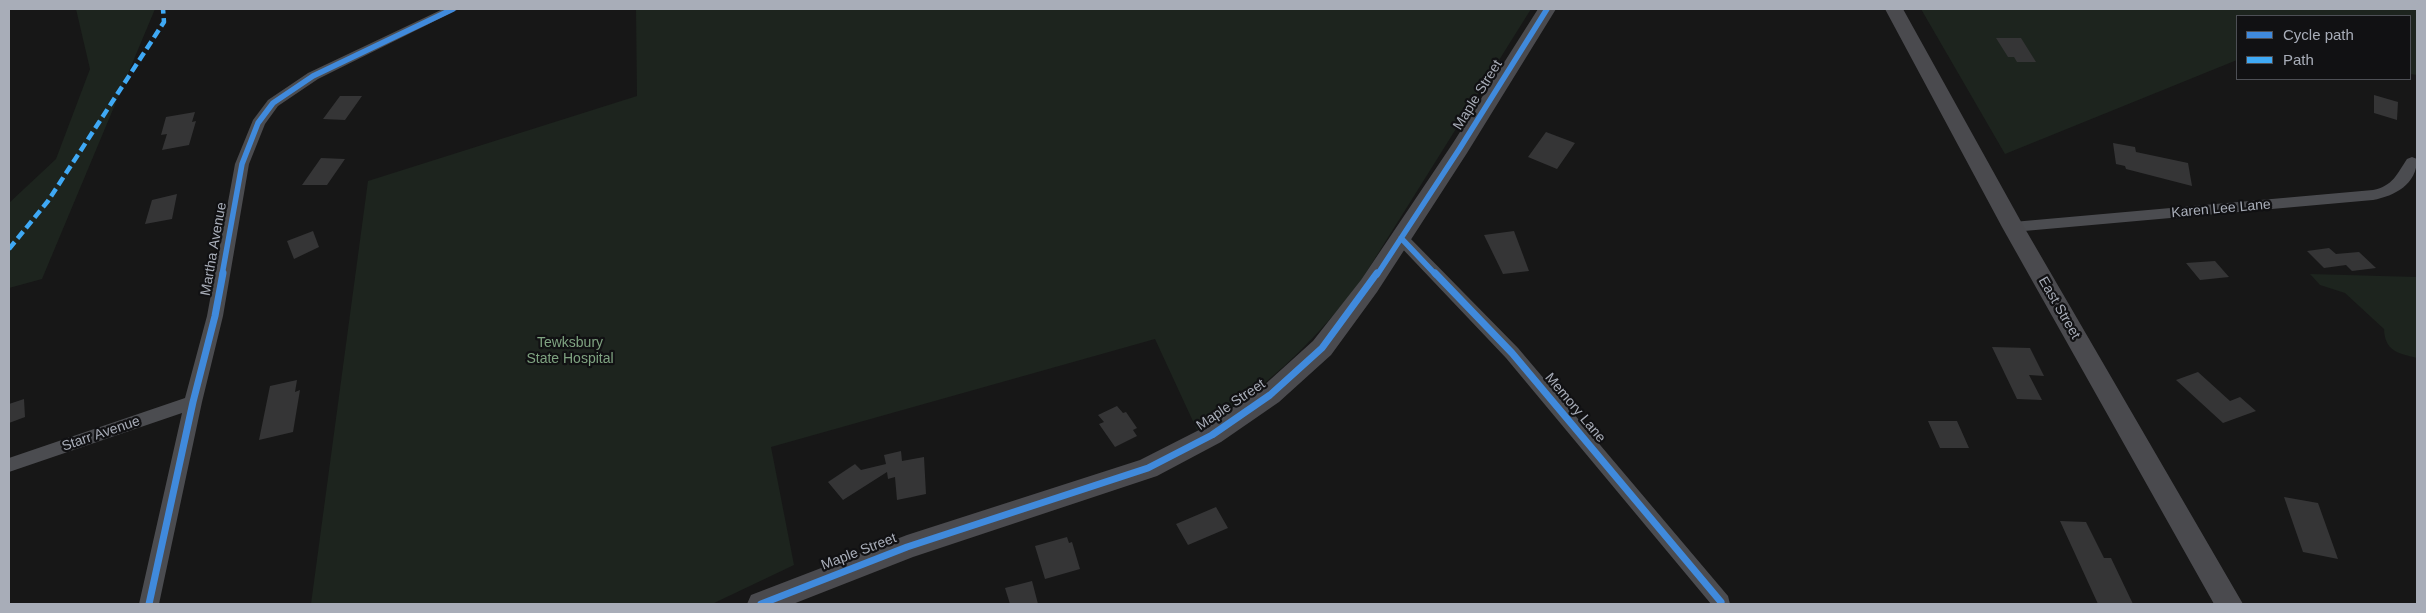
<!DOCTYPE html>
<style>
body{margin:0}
#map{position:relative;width:2426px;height:613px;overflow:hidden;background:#171717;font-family:Arial,sans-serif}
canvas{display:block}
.frame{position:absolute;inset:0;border:10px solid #a8adb8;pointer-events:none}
.legend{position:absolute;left:2236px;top:15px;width:175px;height:65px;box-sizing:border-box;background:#111113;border:1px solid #4d4f55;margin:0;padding:6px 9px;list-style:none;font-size:15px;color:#a8adb8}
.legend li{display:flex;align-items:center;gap:10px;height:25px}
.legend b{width:25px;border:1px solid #4d4f55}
</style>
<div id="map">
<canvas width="2426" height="613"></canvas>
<div class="frame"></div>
<ul class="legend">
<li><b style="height:6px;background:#408adc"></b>Cycle path</li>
<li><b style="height:6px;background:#3fa9f5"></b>Path</li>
</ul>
</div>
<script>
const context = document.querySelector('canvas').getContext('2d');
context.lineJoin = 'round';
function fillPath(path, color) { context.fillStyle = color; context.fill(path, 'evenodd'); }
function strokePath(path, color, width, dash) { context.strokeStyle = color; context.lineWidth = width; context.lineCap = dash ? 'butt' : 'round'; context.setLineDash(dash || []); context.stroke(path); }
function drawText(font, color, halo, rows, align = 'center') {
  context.font = font + ' Arial,sans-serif'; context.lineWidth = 4.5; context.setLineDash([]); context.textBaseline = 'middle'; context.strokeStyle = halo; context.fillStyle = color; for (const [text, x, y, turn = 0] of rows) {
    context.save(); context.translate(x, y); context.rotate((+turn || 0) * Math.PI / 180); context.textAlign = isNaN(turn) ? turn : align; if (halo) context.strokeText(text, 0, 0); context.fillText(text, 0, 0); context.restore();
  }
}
fillPath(new Path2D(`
 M76 9H155L42 279 9 288V203L56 159 90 69Z
 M636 9H1531L1357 287C1309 346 1263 392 1197 430L1155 339 771 447 794 565 712 604H311L368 181 637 96Z
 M1921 9H2417V75L2410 74V16H2237V60L2005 154Z
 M2310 274 2417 277V358C2397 353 2385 351 2384 329L2345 293 2320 285Z`), '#1d241e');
fillPath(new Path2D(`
 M1996 38H2021L2036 62H2017L2014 57H2008Z
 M2374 95 2398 102 2397 120 2374 113Z
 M340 96H362L345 120 323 119Z
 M195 112 192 122 196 121 189 145 162 150 167 134 161 135 166 117Z
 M1546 132 1575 143 1557 169 1528 157Z
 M2113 143 2135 147 2136 152 2188 163 2192 186 2126 169 2125 166 2116 164Z
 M321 158 345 159 327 185H302Z
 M177 194 172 219 145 224 152 200Z
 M313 231 319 247 294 259 287 241Z
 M1514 231 1529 271 1503 274 1484 235Z
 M2329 248 2336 254 2359 252 2376 268 2352 271 2346 265 2324 268 2307 251Z
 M2215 261 2229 277 2200 280 2186 263Z
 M1992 347 2030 348 2044 376 2029 375 2042 400 2017 399Z
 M2198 372 2230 401 2240 397 2256 411 2223 423 2176 380Z
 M297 380 295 392 300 390 293 432 259 440 270 386Z
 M24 399 25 417 9 423V404Z
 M1117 406 1123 413 1126 412 1137 428 1133 430 1137 436 1115 447 1099 424 1104 422 1098 415Z
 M1928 421H1957L1969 448H1940Z
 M901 451 902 461 924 457 926 494 897 500 895 477 888 479 887 472 843 500 828 482 855 464 861 470 886 464 884 455Z
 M2284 497 2318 503 2338 559 2303 552Z
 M1216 507 1228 528 1188 545 1176 524Z
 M2060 521 2086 522 2104 558H2111L2133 604H2098Z
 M1067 537 1069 543 1072 542 1080 569 1045 579 1035 546Z
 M1032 581 1038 604H1010L1005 588Z`), '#353536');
fillPath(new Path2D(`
 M443 9H459L318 79 278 106 265 124 249 164 223 316 202 402 159 604H139L182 413 9 472V458L185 398 207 316 235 164 253 120 268 100 308 73Z
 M2412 157 2417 159C2417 184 2395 196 2373 200L2013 232 2008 231 2005 227 2008 223 2013 222 2373 190C2393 186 2397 174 2407 159Z
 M1401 233 1406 234 1518 348 1728 596 1730 604H1711L1506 358 1396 242 1393 238 1396 234Z`), '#4b4c50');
fillPath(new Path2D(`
 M1538 9H1556L1467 153 1377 292 1331 355 1279 402 1221 442 1157 476 913 557 793 604H747L751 595 907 535 1140 460 1203 428 1261 388 1313 341 1361 280 1453 143Z
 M1885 9H1903L2024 227 2243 604H2214L2002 227Z`), '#4a4a4e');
strokePath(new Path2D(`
 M9 249 48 201 164 22 163 9`), '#3fa9f5', 4.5, [9, 4.5]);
strokePath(new Path2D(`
 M1401 238 1436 275
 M222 275 242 164 258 123 273 103 313 76 453 9
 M1377 275 1460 148 1547 9`), '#408adc', 5.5);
strokePath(new Path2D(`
 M1435 273 1512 353 1721 602
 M149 604 193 402 215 316 223 273
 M761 604 907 547 1148 468 1212 435 1270 395 1322 348 1377 273`), '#408adc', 7);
drawText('14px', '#a8adb8', '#111113', [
 ["Maple Street",1478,95,-58],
 ["Karen Lee Lane",2221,209,-5],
 ["Martha Avenue",214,249,-80],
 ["East Street",2059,308,60],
 ["Maple Street",1231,405,-34],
 ["Memory Lane",1575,408,50],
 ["Starr Avenue",101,434,-19],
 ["Maple Street",859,552,-21]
]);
drawText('14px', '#7fa381', '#111113', [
 ["Tewksbury",570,343],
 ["State Hospital",570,359]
]);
</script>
